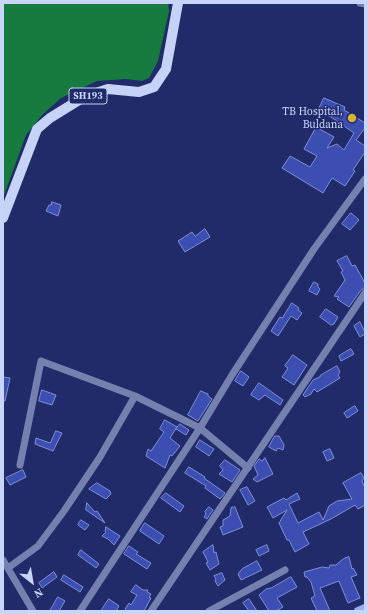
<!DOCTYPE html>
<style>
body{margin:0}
#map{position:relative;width:368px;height:614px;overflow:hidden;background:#212b69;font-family:"Source Serif 4",serif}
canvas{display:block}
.frame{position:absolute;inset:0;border:4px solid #c8d4fa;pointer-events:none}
.north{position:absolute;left:12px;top:562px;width:40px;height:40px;-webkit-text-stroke:3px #212b69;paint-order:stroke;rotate:149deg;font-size:11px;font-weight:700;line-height:16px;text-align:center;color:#c8d4fa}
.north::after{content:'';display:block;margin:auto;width:14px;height:18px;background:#c8d4fa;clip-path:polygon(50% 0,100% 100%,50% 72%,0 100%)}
</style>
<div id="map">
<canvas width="368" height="614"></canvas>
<div class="frame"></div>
<div class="north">N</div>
</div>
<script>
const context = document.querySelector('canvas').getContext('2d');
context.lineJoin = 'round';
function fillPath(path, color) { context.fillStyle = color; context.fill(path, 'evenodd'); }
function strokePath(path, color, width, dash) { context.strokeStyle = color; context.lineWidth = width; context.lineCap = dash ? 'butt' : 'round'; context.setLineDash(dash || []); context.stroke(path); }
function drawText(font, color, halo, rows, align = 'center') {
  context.font = font + ' "Source Serif 4",serif'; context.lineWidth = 3; context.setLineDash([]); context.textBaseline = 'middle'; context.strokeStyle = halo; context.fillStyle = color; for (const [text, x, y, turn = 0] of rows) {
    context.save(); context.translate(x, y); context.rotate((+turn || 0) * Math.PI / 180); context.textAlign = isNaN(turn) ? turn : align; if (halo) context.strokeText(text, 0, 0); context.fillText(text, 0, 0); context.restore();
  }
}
fillPath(new Path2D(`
 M3 3H168L169 11 158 61 149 78 142 81 126 79 97 81 61 98 43 114 26 135 3 198Z`), '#177b40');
const building = new Path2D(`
 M324 98 345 107 344 110 365 123V128L356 140 365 146V152L353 170 355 171 345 186 332 178 323 193 282 168 290 156 310 167 317 156 304 149 316 127 334 137 327 148 337 144 344 150 354 133 331 117 318 111Z
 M52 202 61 205 58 216 46 211 49 205H51Z
 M351 213 359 220 350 230 342 224Z
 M205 229 210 237 185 252 178 241 192 232 195 236Z
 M347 256 352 266 355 265 365 283V288L361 290 349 307 337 299 339 297 334 296 345 280 341 272 343 271 337 261Z
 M314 282 318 284V287L320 289 317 295 309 291Z
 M292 303 299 308 298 310 302 313 297 320 291 316 278 336 271 331 280 317 282 318Z
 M326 309 338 317 334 324 331 325 320 317Z
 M360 322 365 332V334L360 337 354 326Z
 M351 349 354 354 341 361 339 356Z
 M293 355 307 365 294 385 282 377 288 368 285 366Z
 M337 366 340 372 338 375 340 378 317 392 314 389 311 394 305 397 303 395 313 380 320 377V376Z
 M241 371 249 377 243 386 235 381Z
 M3 377 10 378 5 401H3Z
 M259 383 283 400 280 405 265 395 259 400 251 395Z
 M42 390 56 395 52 405 39 401Z
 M201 391 208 394V396L212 399 198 421 188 415Z
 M355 406 358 411 347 418 344 413Z
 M165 420 177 427 170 438 180 446 172 456 170 455 165 468 146 456 148 449 151 451 164 432 160 429Z
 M180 424 189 430 186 435 176 429Z
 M56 431 62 433 53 451 35 444 36 438 50 443Z
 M275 436H279L284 445 283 450 278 448 276 451 269 447Z
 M200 440 214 449 209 456 196 447Z
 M330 449 334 458 327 461 323 452Z
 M265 458 273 474 257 482 253 479 258 475 254 466 259 459 262 461Z
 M225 460 240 470 232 482 219 474 223 470 220 466Z
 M189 467 205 477 204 478 225 493 220 499 205 488 206 486 185 473Z
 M23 470 26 477 10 485 6 478Z
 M361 473 364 478 362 481 365 488V505L358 509 355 505 331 519 303 532 309 544 295 552 289 540H287L279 523 287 510 273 518 267 507 284 498 286 500 297 493 300 499 289 504 298 523 319 512 323 520 329 506 337 501 352 499 343 483Z
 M97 483 110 491 111 494 106 499 89 489Z
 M247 487 255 501 248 505 240 490Z
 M166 493 184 506 180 512 161 498Z
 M87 503 95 512 97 511 105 523 86 510Z
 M209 507 213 510 207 519 204 517 206 514 205 512Z
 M235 507 243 527 223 535 220 527 223 526V520L230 516 231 508Z
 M81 520 89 525 85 530 78 525Z
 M145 523 164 536 159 544 140 531Z
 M106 527 120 536 114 545 108 539 102 536 105 533Z
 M213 545 214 553 216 552 219 564 210 570 206 563 208 562 203 552Z
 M267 545 269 551 259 556 256 550Z
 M129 546 138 552 136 554 151 563 147 569 124 554Z
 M81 550 99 564 96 568 78 555Z
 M349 557 352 569 353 568 357 575 351 577 360 598 348 603 339 581 320 588 330 611H317L311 598 315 596 311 582 307 577H305L304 572 322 567 329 568 330 565H336L343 559Z
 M257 561 262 570 241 580 238 574 242 569Z
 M54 572 57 577 42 588 39 583Z
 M222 573 225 580 218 586 215 581 216 579 214 576Z
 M64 575 83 587 80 592 61 580Z
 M291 577 297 587 277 598 283 607 276 611H269L259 595 266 589 271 588Z
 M136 585 143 590H148L147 592 151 594 149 597 151 598 144 611H127L125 609 129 603 131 605 137 595 131 592Z
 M58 597 65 601 59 611H50Z
 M109 599 119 606 116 611H101Z
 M249 599 257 611H249L243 603Z`);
fillPath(building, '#3d4eb2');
strokePath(building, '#7c8fd6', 1);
strokePath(new Path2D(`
 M360 3 365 4
 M20 465 41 361 135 396 200 428 248 468
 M3 560 33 611
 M8 568 38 546 64 511 100 457 135 396
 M80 611 200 428 232 375 314 249 365 179
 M151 611 365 293
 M209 611 285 570`), '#7481af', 7);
strokePath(new Path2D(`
 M358 611 365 608`), '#98acf6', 8);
strokePath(new Path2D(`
 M3 218 37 129 50 118 84 97 108 89 139 92 154 87 166 69 178 3`), '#c6d2f8', 10);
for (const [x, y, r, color] of [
 [352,118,5,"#d9b334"]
]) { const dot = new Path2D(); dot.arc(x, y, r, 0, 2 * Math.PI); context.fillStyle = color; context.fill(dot); strokePath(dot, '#212b69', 1.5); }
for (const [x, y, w] of [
 [88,96,38]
]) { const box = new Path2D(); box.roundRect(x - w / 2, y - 8, w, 16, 3); context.fillStyle = '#212b69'; context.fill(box); strokePath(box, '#c8d4fa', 1); }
drawText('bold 10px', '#c8d4fa', null, [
 ["SH193",88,96]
]);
drawText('11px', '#c8d4fa', '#212b69', [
 ["TB Hospital,",343,112],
 ["Buldana",343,125]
], 'right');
</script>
